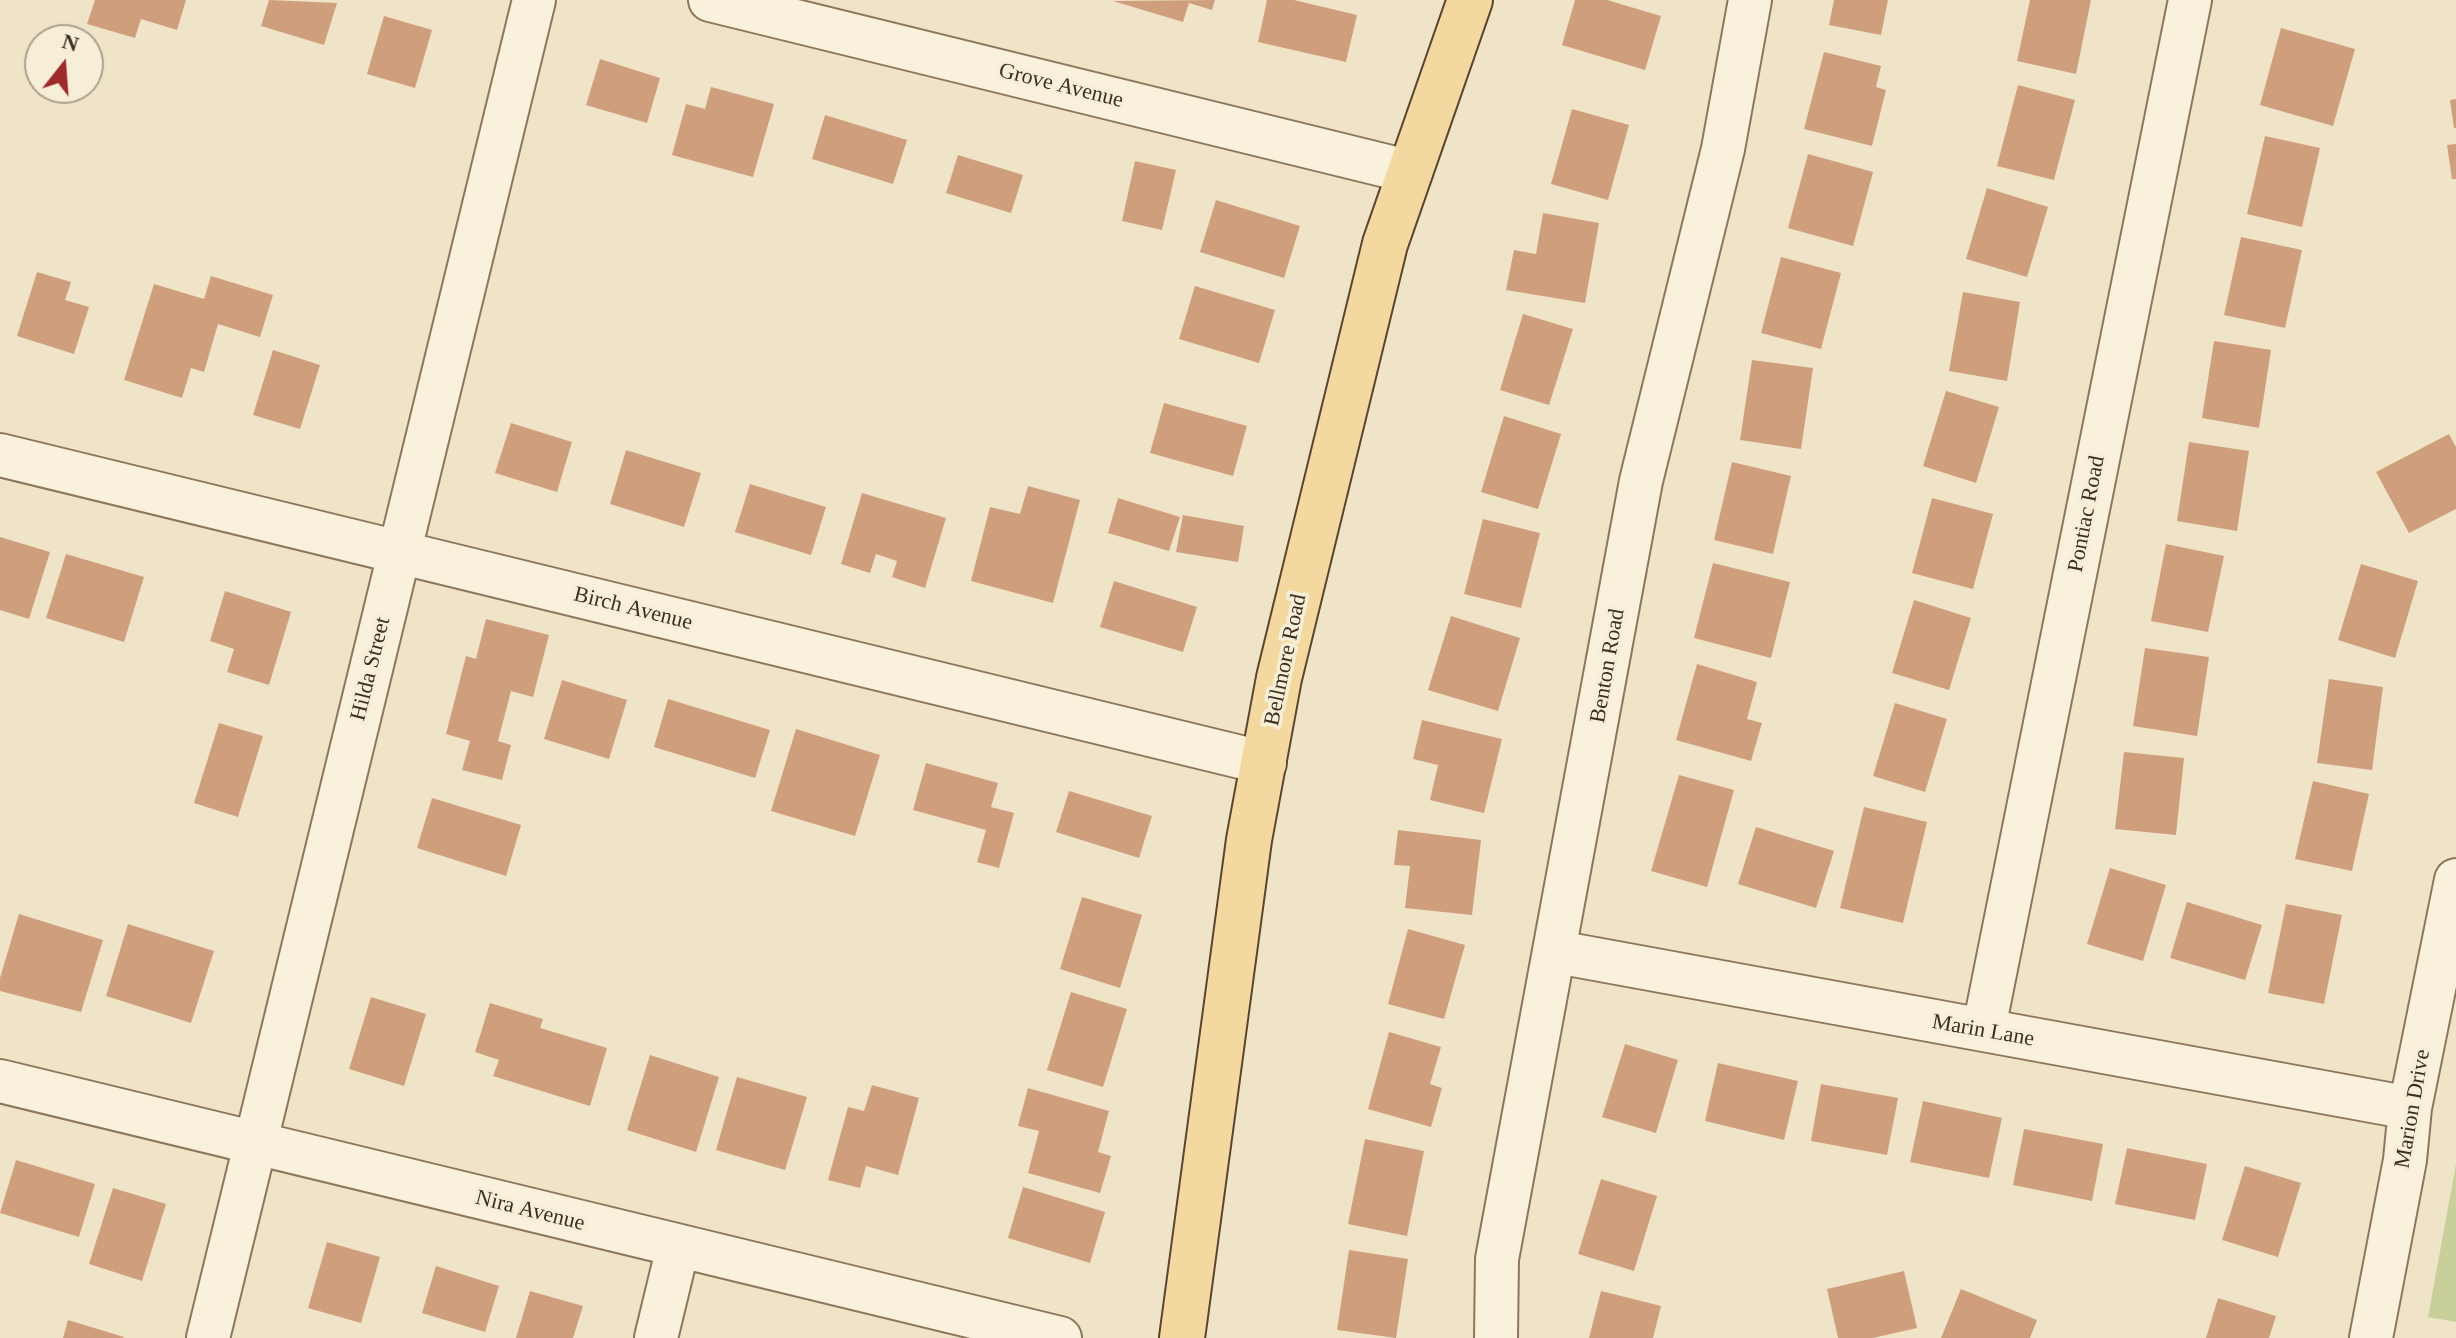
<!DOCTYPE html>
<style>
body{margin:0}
#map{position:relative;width:2456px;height:1338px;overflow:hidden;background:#f0e4c8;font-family:Georgia,serif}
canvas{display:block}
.north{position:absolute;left:24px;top:24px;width:80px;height:80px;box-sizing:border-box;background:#f7eed8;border:2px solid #ada18e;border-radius:50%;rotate:17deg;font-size:22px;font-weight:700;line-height:32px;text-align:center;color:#3d2e20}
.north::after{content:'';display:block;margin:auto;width:28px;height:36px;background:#9e2a2b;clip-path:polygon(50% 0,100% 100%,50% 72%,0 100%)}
</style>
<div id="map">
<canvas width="2456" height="1338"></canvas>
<div class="north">N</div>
</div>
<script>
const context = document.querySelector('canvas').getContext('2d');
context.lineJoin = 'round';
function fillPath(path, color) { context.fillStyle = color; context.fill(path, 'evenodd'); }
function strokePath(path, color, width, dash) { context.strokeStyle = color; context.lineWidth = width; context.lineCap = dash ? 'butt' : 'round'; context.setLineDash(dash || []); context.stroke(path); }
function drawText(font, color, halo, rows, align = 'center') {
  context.font = font + ' Georgia,serif'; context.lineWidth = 7; context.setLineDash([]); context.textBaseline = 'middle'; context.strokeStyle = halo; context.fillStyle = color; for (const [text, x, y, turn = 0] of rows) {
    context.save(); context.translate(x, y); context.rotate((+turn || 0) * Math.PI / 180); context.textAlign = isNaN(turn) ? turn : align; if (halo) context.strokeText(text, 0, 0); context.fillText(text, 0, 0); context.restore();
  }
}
fillPath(new Path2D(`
 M2456 1164V1322L2428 1317Z`), '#c9cf9b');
fillPath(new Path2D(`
 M95 0H186L177 30 141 19 135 38 87 24Z
 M269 0 337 3 324 45 261 26Z
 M1215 0 1212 10 1189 3 1183 22 1113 1Z
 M1267 0H1294L1357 15 1346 62 1258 42Z
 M1575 0H1607L1661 16 1645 70 1562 45Z
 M1834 0H1888L1881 35 1829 25Z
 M2030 0H2091L2076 74 2017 61Z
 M384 16 432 30 415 88 367 74Z
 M2281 28 2355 49 2333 126 2260 105Z
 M1824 52 1881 66 1876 87 1886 90 1872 146 1804 129Z
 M600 59 660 78 647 123 586 105Z
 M2018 85 2075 100 2054 180 1997 166Z
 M711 87 774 104 753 177 672 155 686 104 705 109Z
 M2456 99V128H2454L2450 100Z
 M1572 109 1629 125 1608 200 1551 184Z
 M825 115 907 140 893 184 812 159Z
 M2265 136 2320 148 2302 227 2247 214Z
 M2456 144V179H2452L2447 145Z
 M1808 154 1873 172 1853 246 1788 228Z
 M958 155 1023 175 1011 213 946 193Z
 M1135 161 1176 170 1162 230 1122 221Z
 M1987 188 2048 207 2027 277 1966 259Z
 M1216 200 1300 226 1284 278 1200 252Z
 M1543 213 1599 223 1585 303 1506 290 1514 250 1536 254Z
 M2241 237 2302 250 2285 328 2224 315Z
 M1781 257 1841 273 1821 349 1761 333Z
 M37 272 71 282 65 300 89 307 74 354 17 336Z
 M211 276 273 295 260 337 218 324 204 372 191 368 182 398 124 380 154 284 204 299Z
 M1195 286 1275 310 1259 363 1179 339Z
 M1963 292 2020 302 2007 381 1949 371Z
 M1523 314 1573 329 1549 405 1500 390Z
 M2214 341 2271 350 2259 428 2202 418Z
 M273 350 320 365 300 429 253 415Z
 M1752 360 1813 368 1801 449 1740 440Z
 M1946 391 1999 407 1976 483 1923 466Z
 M1164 403 1247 426 1233 476 1150 453Z
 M1504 416 1561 434 1538 509 1481 492Z
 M511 423 572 442 557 492 495 473Z
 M2449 434 2456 447V509L2409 533 2376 472Z
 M2189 442 2249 451 2237 531 2177 521Z
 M626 450 701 473 684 527 610 504Z
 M1732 462 1791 476 1773 554 1714 540Z
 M750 484 826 507 811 555 735 532Z
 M1028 486 1080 500 1053 603 971 581 990 507 1020 514Z
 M862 493 946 518 925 588 892 577 897 561 876 554 870 573 841 564Z
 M1118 498 1180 517 1169 551 1108 533Z
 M1932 498 1993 514 1973 589 1912 573Z
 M1183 515 1244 526 1238 562 1176 552Z
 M1483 519 1540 533 1521 608 1464 594Z
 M0 537 50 552 29 619 0 610Z
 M2166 544 2224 556 2208 632 2151 621Z
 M66 554 144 577 124 642 46 618Z
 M1713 563 1790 582 1771 658 1694 638Z
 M2361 564 2418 581 2395 658 2338 640Z
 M1114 581 1197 607 1183 652 1100 627Z
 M225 591 291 612 269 685 227 672 234 649 210 641Z
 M1914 600 1971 618 1949 690 1892 673Z
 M1451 616 1520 638 1498 711 1428 690Z
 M486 619 549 635 533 697 511 691 498 741 511 745 502 780 462 770 470 741 446 734 466 656 476 659Z
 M2145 648 2209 657 2197 736 2133 726Z
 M1697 664 1757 682 1747 719 1762 723 1751 761 1676 740Z
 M2329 679 2383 687 2372 770 2317 763Z
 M562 680 627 700 609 759 544 739Z
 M668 699 770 730 755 778 654 747Z
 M1895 703 1947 719 1925 792 1873 776Z
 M1422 720 1502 739 1484 813 1430 800 1438 765 1413 759Z
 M219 723 263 736 238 817 194 803Z
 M796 729 880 755 855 836 771 811Z
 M2124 752 2184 758 2176 835 2115 829Z
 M926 763 998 783 991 807 1014 813 999 868 977 862 986 830 913 810Z
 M1679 775 1734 790 1707 887 1651 871Z
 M2313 781 2369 794 2352 871 2295 859Z
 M1069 791 1152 816 1139 858 1056 832Z
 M432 798 521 825 506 876 417 848Z
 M1864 807 1927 822 1903 923 1840 908Z
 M1756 827 1834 851 1816 908 1738 884Z
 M1398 830 1481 840 1472 915 1405 908 1410 866 1394 865Z
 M2110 868 2166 885 2143 961 2087 944Z
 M1082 897 1142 915 1120 988 1060 969Z
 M2187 902 2262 925 2245 980 2170 958Z
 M2286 904 2342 915 2324 1004 2268 993Z
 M19 914 103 940 81 1012 0 991V978Z
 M128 924 214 951 191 1023 106 996Z
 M1408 929 1465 945 1444 1019 1388 1004Z
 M1071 992 1127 1009 1103 1087 1047 1070Z
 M371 997 426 1014 404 1086 349 1069Z
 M490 1003 543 1019 540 1028 607 1048 590 1106 493 1076 499 1060 475 1052Z
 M1389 1032 1441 1047 1430 1084 1442 1088 1431 1127 1368 1109Z
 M1625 1044 1678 1060 1656 1133 1602 1117Z
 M650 1055 719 1077 696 1152 627 1130Z
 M1718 1063 1798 1081 1784 1140 1705 1121Z
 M737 1077 807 1097 785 1170 716 1150Z
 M1821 1084 1898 1098 1887 1155 1811 1141Z
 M872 1085 919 1098 898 1175 866 1166 860 1188 828 1180 848 1107 864 1111Z
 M1028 1088 1109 1111 1098 1152 1111 1156 1100 1193 1028 1173 1039 1131 1018 1126Z
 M1923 1101 2002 1118 1989 1178 1910 1162Z
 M2024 1129 2103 1144 2092 1201 2013 1185Z
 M1365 1139 1424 1151 1407 1236 1348 1224Z
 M2127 1148 2207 1164 2195 1220 2115 1204Z
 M16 1160 95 1184 79 1237 0 1213Z
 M2245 1166 2301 1183 2278 1257 2222 1240Z
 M1601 1179 1657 1196 1634 1271 1578 1254Z
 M1023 1187 1105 1212 1090 1263 1008 1238Z
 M113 1188 166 1204 142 1281 89 1264Z
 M327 1242 380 1257 361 1323 308 1308Z
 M1349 1250 1408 1259 1396 1338 1337 1330Z
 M436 1266 499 1286 485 1332 422 1313Z
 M1904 1271 1917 1328 1873 1338H1838L1827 1289Z
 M1961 1289 2037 1320 2030 1338H1941Z
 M530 1291 583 1306 573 1338H516Z
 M1601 1291 1661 1306 1653 1338H1589Z
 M2218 1298 2276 1316 2269 1338H2206Z
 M68 1320 124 1337 123 1338H63Z`), '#cf9f7d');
const minor = new Path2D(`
 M710 0 1411 172
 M0 455 1265 763
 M1557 952 2410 1108
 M1984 1028 2190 0
 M0 1081 1060 1338
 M208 1338 534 0
 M656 1338 678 1247
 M1496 1338 1497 1259 1641 481 1723 149 1750 0
 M2371 1338 2405 1160 2410 1108 2456 880`);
const major = new Path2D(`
 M1182 1338 1249 840 1279 678 1385 244 1470 0`);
strokePath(minor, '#8d765c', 46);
strokePath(major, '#5b4430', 48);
strokePath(minor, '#faf1dc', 42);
strokePath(major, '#f3d9a0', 44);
drawText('22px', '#3d2e20', '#f7eed8', [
 ["Grove Avenue",1061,86,14],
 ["Pontiac Road",2087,514,-79],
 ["Birch Avenue",633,609,14],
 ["Bellmore Road",1286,660,-78],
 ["Benton Road",1608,666,-80],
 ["Hilda Street",371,669,-76],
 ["Marin Lane",1983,1031,10],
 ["Marion Drive",2413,1109,-80],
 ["Nira Avenue",530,1211,14]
]);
</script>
